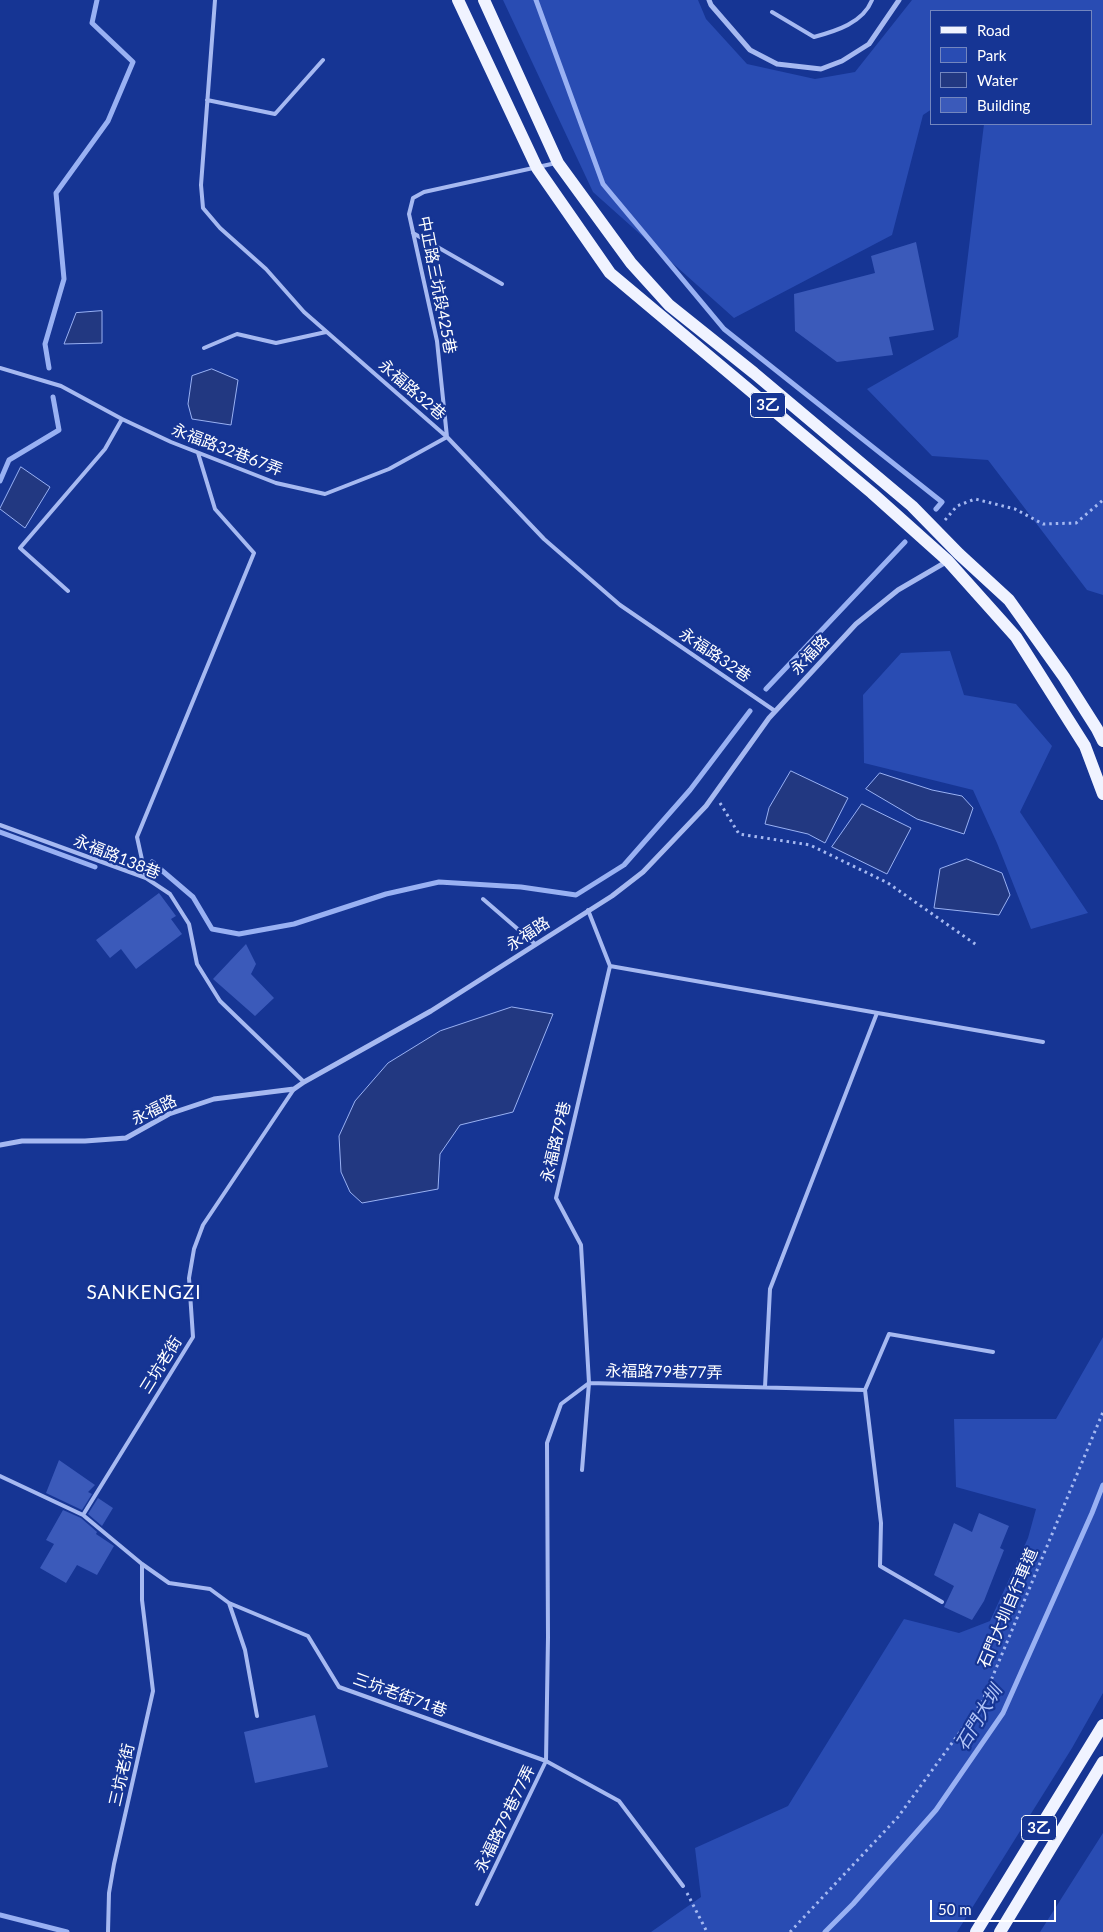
<!DOCTYPE html>
<meta charset="utf-8">
<style>
body{margin:0}
#map{position:relative;width:1103px;height:1932px;overflow:hidden;background:#163594;font-family:Lato,sans-serif}
canvas{display:block}
.legend{position:absolute;left:930px;top:10px;width:162px;height:115px;box-sizing:border-box;background:#163594;border:1px solid #7386bf;margin:0;padding:6px 9px;list-style:none;font-size:15px;color:#fff}
.legend li{display:flex;align-items:center;gap:10px;height:25px}
.legend b{width:25px;border:1px solid #7386bf}
.scale{position:absolute;left:930px;top:1900px;width:126px;height:22px;box-sizing:border-box;border:2px solid #fff;border-top:0;padding-left:6px;font-size:15px;line-height:18px;white-space:nowrap;color:#fff;-webkit-text-stroke:4px #163594;paint-order:stroke}
</style>
<div id="map">
<canvas width="1103" height="1932"></canvas>
<ul class="legend">
<li><b style="height:6px;background:#f0f3ff"></b>Road</li>
<li><b style="height:14px;background:#294cb3"></b>Park</li>
<li><b style="height:14px;background:#223881"></b>Water</li>
<li><b style="height:14px;background:#3b5aba"></b>Building</li>
</ul>
<div class="scale">50 m</div>
</div>
<script>
const context = document.querySelector('canvas').getContext('2d');
context.lineJoin = 'round';
function fillPath(path, color) { context.fillStyle = color; context.fill(path, 'evenodd'); }
function strokePath(path, color, width, dash) { context.strokeStyle = color; context.lineWidth = width; context.lineCap = dash ? 'butt' : 'round'; context.setLineDash(dash || []); context.stroke(path); }
function drawText(font, color, halo, rows, align = 'center') {
  context.font = font + ' Lato,"Noto Sans TC",sans-serif'; context.lineWidth = 4.5; context.setLineDash([]); context.textBaseline = 'middle'; context.strokeStyle = halo; context.fillStyle = color; for (const [text, x, y, turn = 0] of rows) {
    context.save(); context.translate(x, y); context.rotate((+turn || 0) * Math.PI / 180); context.textAlign = isNaN(turn) ? turn : align; if (halo) context.strokeText(text, 0, 0); context.fillText(text, 0, 0); context.restore();
  }
}
fillPath(new Path2D(`
 M503 0H698L706 19 747 64 815 79 855 72 912 0H1103V595L1087 590 988 460 932 456 867 389 958 337 984 124H1092V11H932V109L923 115 892 235 734 318 593 192Z
 M950 651 964 695 1016 704 1052 746 1020 812 1088 913 1031 929 997 843 973 790 864 763 863 695 901 653Z
 M1103 1337V1693L1072 1748 957 1932H651L701 1897 695 1848 788 1806 904 1619 959 1633 990 1621 1028 1538 1036 1509 956 1487 954 1419H1056Z
 M1103 1833V1932H1040Z`), '#294cb3');
const water = new Path2D(`
 M102 311V343L64 344 76 313Z
 M212 369 238 380 231 425 192 419 188 404 192 376Z
 M21 467 50 487 25 528 0 509Z
 M791 771 848 798 825 843 808 834 765 824 769 808Z
 M880 773 932 790 962 796 973 808 964 834 917 819 866 789Z
 M862 804 911 828 887 874 832 847Z
 M967 859 1002 873 1010 895 999 915 934 908 940 869Z
 M512 1007 553 1014 513 1112 460 1125 440 1154 438 1189 362 1203 350 1192 341 1172 339 1136 355 1101 388 1063 440 1031Z`);
fillPath(water, '#223881');
strokePath(water, '#99b1f3', 1);
strokePath(new Path2D(`
 M536 0 603 184 724 329 942 502 936 509
 M49 368 45 344 64 279 56 193 108 121 133 62 92 23 97 0
 M0 481 9 460 59 430 53 397
 M766 689 905 542
 M0 832 95 867
 M152 862 193 897 212 929 239 934 294 924 386 894 439 882 521 887 576 895 624 865 690 790 750 711
 M0 1915 67 1932
 M825 1932 853 1904 936 1810 1003 1713 1092 1513 1103 1485`), '#99b1f3', 5);
fillPath(new Path2D(`
 M916 242 934 330 889 337 893 355 837 362 795 331 794 294 875 273 871 256Z
 M159 893 176 916 171 919 182 934 136 969 121 949 110 958 96 940Z
 M246 944 256 964 251 974 274 998 255 1016 213 979Z
 M59 1460 95 1485 88 1492 92 1494 82 1510 46 1493Z
 M98 1498 113 1508 102 1526 88 1514Z
 M63 1510 81 1518 97 1532 96 1534 114 1546 97 1575 77 1565 66 1583 40 1568 54 1544 46 1540Z
 M979 1513 1009 1526 1000 1548 1004 1550 984 1601 972 1620 944 1607 954 1586 934 1575 954 1523 972 1532Z
 M315 1715 328 1767 255 1783 244 1732Z`), '#3b5aba');
strokePath(new Path2D(`
 M945 520 957 506 975 499 1015 509 1043 524 1076 523 1103 500
 M720 803 739 834 810 845 888 883 978 946
 M687 1893 707 1932
 M790 1932 898 1817 982 1702 1103 1412`), '#a6b9f1', 3, [2.5, 4]);
strokePath(new Path2D(`
 M215 0 201 185 203 208 220 228 266 269 304 312 447 437 544 539 620 605 775 711
 M772 12 814 37C836 31 863 23 872 0
 M207 100 275 114 323 60
 M413 233 502 284
 M204 348 237 334 276 343 326 332
 M0 368 61 386 122 419 171 442 276 483 325 494 389 469 447 437
 M447 437 437 341 409 214 413 198 424 192 556 163
 M68 591 20 548 105 449 122 419
 M0 825 146 878 170 894 189 924 197 964 220 1001 304 1082
 M146 878 137 837 254 553 215 509 198 453
 M483 899 535 944
 M610 966 1043 1042
 M765 1387 770 1289 877 1013
 M865 1390 889 1334 993 1352
 M582 1470 589 1383 581 1245 556 1198 610 966 588 910
 M0 1476 83 1515 142 1564 169 1583 210 1589 229 1603 308 1636 339 1687 546 1761 619 1801 683 1886
 M83 1515 193 1337 189 1278 194 1249 203 1225 294 1089
 M229 1603 245 1650 257 1716
 M477 1904 546 1761 548 1637 547 1443 561 1404 589 1383 865 1390 881 1523 880 1566 942 1602
 M108 1932 109 1893 114 1864 153 1691 142 1600V1564`), '#a6b9f1', 4);
strokePath(new Path2D(`
 M709 0 711 5 750 50 777 64 821 69 842 61 869 44 899 0
 M0 1145 22 1141H85L126 1138 169 1114 214 1099 294 1089 304 1082 431 1011 612 896 643 872 706 806 769 718 856 624 898 590 946 562`), '#a6b9f1', 5);
strokePath(new Path2D(`
 M458 0 537 168 610 273 872 493 948 561 1016 637 1085 746 1103 794
 M484 0 558 163 631 263 669 305 754 373 912 506 959 554 1009 600 1064 677 1097 729 1103 741
 M976 1932 1103 1725
 M1000 1932 1103 1762`), '#f0f3ff', 12);
for (const [x, y, w] of [
 [768,405,35],
 [1039,1828,35]
]) { const box = new Path2D(); box.roundRect(x - w / 2, y - 12.5, w, 25, 4); context.fillStyle = '#163594'; context.fill(box); strokePath(box, '#fff', 1); }
drawText('bold 15px', '#fff', null, [
 ["3乙",768,405],
 ["3乙",1039,1828]
]);
drawText('16px', '#fff', '#163594', [
 ["中正路三坑段425巷",437,285,79],
 ["永福路32巷",412,390,41],
 ["永福路32巷67弄",227,450,21],
 ["永福路32巷",715,655,34],
 ["永福路",810,655,-47],
 ["永福路138巷",117,857,22],
 ["永福路",528,934,-33],
 ["永福路",154,1110,-26],
 ["永福路79巷",556,1142,-77],
 ["三坑老街",161,1365,-58],
 ["永福路79巷77弄",664,1372,1],
 ["石門大圳自行車道",1008,1608,-67],
 ["三坑老街71巷",400,1695,20],
 ["三坑老街",122,1775,-77],
 ["永福路79巷77弄",505,1819,-64]
]);
drawText('italic 18px', '#b2c5f8', '#163594', [
 ["石門大圳",979,1718,-59]
]);
context.letterSpacing = '1px';
drawText('19px', '#fff', '#163594', [
 ["SANKENGZI",144,1293]
]);
context.letterSpacing = '0px';
</script>
